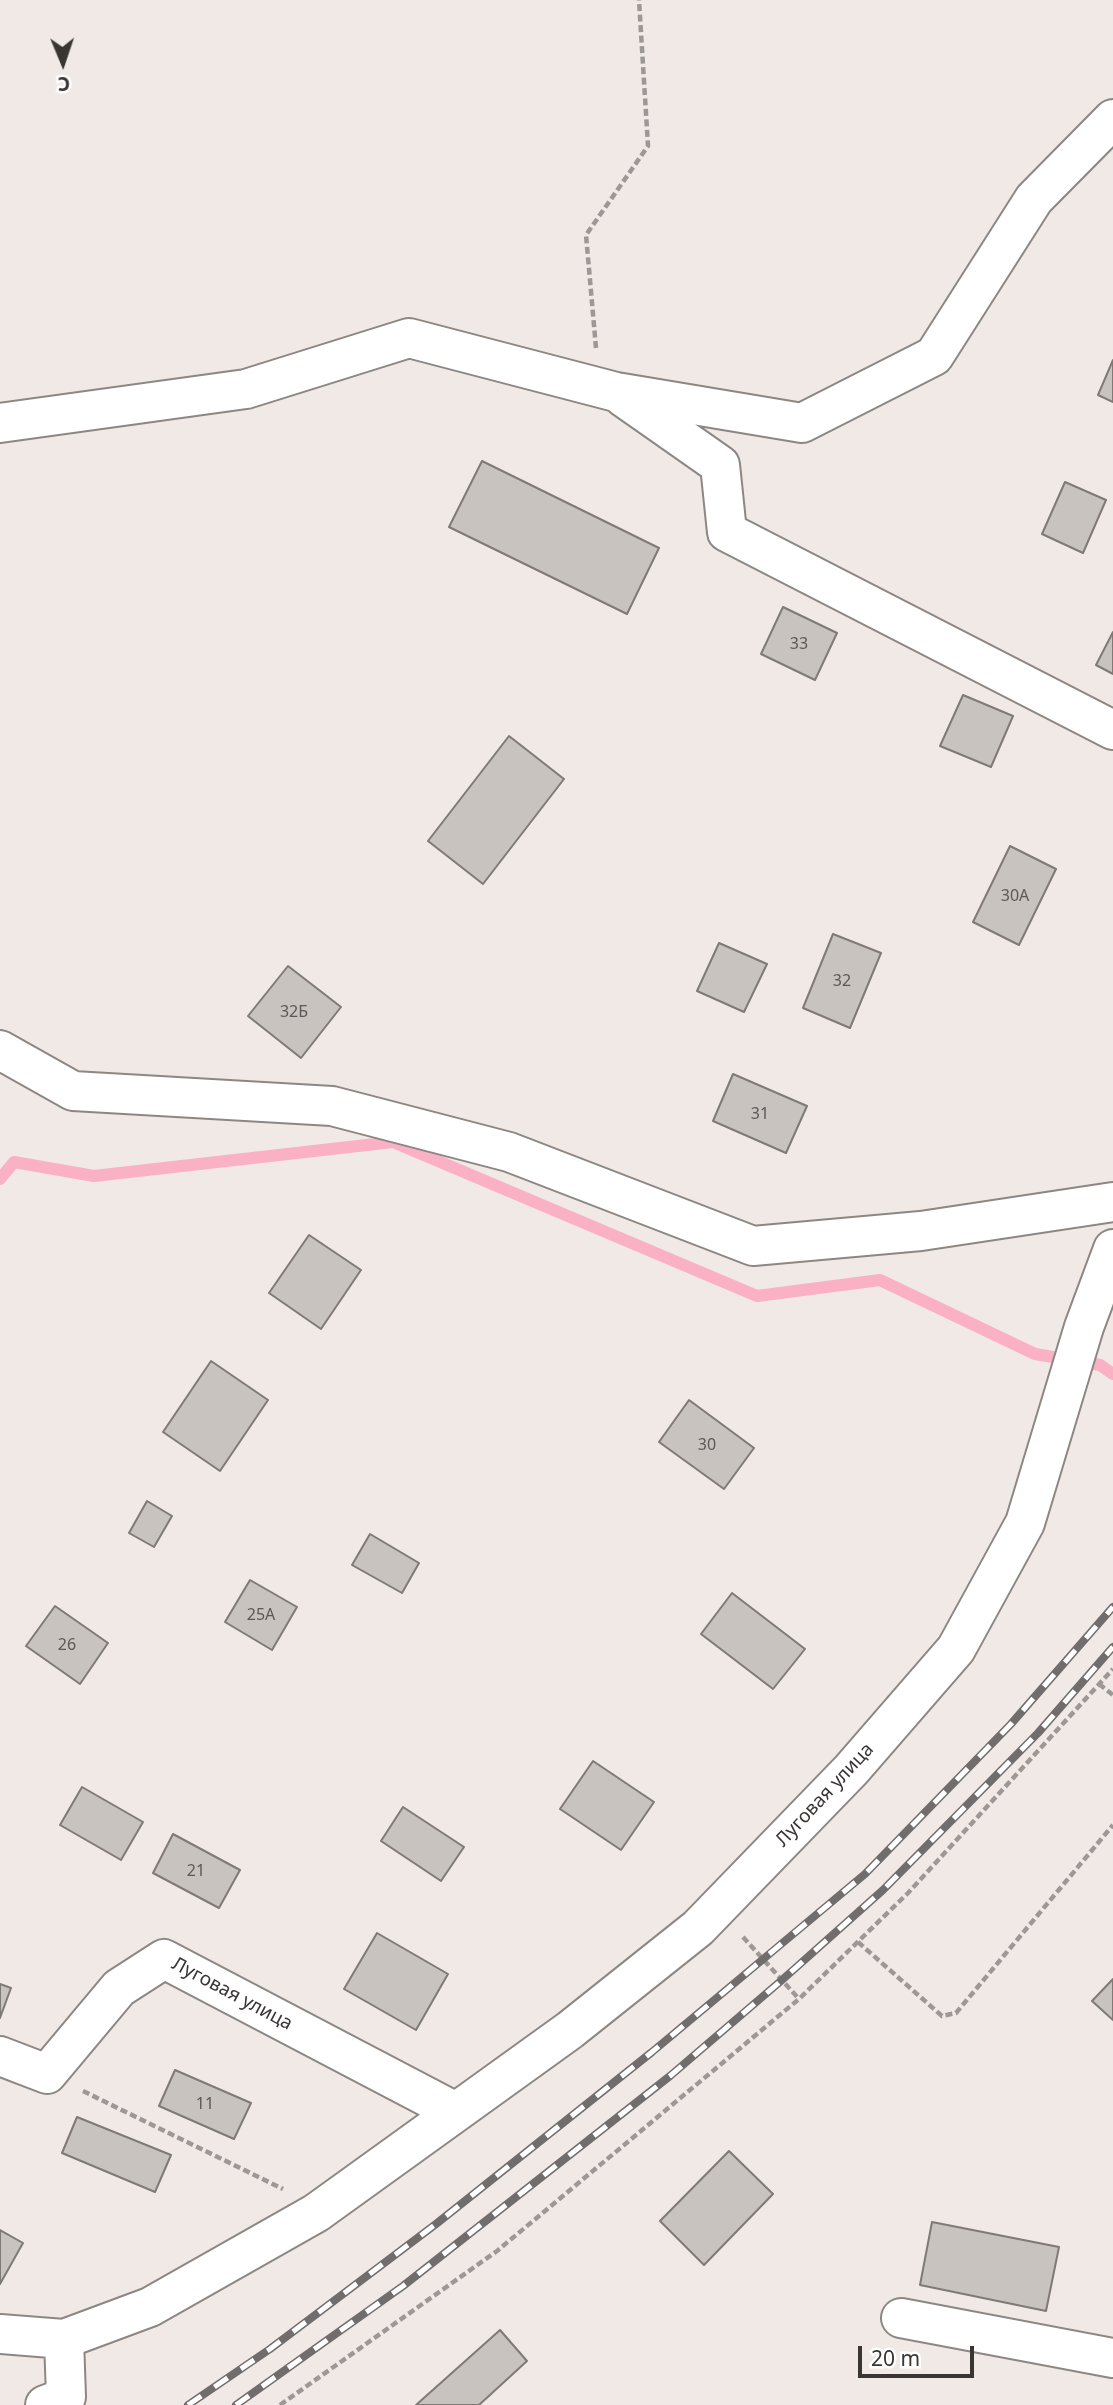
<!DOCTYPE html>
<meta charset="utf-8">
<style>
body{margin:0}
#map{position:relative;width:1113px;height:2405px;overflow:hidden;background:#f0e9e6;font-family:"Noto Sans",sans-serif}
canvas{display:block}
.north{position:absolute;left:28px;top:28px;width:70px;height:70px;-webkit-text-stroke:5px #fff;paint-order:stroke;rotate:178deg;font-size:19px;font-weight:700;line-height:28px;text-align:center;color:#383534}
.north::after{content:'';display:block;margin:auto;width:24px;height:32px;background:#383534;clip-path:polygon(50% 0,100% 100%,50% 72%,0 100%)}
.scale{position:absolute;left:858px;top:2346px;width:116px;height:32px;box-sizing:border-box;border:4px solid #383534;border-top:0;padding-left:9px;font-size:21px;line-height:24px;white-space:nowrap;color:#383534;-webkit-text-stroke:5px #fff;paint-order:stroke}
</style>
<div id="map">
<canvas width="1113" height="2405"></canvas>
<div class="north">С</div>
<div class="scale">20 m</div>
</div>
<script>
const context = document.querySelector('canvas').getContext('2d');
context.lineJoin = 'round';
function strokePath(path, color, width, dash) { context.strokeStyle = color; context.lineWidth = width; context.lineCap = dash ? 'butt' : 'round'; context.setLineDash(dash || []); context.stroke(path); }
function fillPath(path, color) { context.fillStyle = color; context.fill(path, 'evenodd'); }
function drawText(font, color, halo, rows, align = 'center') {
  context.font = font + ' "Noto Sans",sans-serif'; context.lineWidth = 7; context.setLineDash([]); context.textBaseline = 'middle'; context.strokeStyle = halo; context.fillStyle = color; for (const [text, x, y, turn = 0] of rows) {
    context.save(); context.translate(x, y); context.rotate((+turn || 0) * Math.PI / 180); context.textAlign = isNaN(turn) ? turn : align; if (halo) context.strokeText(text, 0, 0); context.fillText(text, 0, 0); context.restore();
  }
}
strokePath(new Path2D(`
 M0 1179 14 1162 94 1176 393 1142 757 1296 880 1280 1035 1354 1100 1365 1113 1374`), '#fab0c5', 12);
const building = new Path2D(`
 M1113 360V402L1098 395Z
 M482 461 659 548 627 614 449 527Z
 M1065 482 1106 500 1083 553 1042 534Z
 M783 607 837 633 815 680 761 654Z
 M1113 632V674L1096 665Z
 M963 695 1013 716 991 767 940 746Z
 M509 736 564 779 483 884 428 841Z
 M1010 846 1056 869 1019 945 973 922Z
 M833 934 881 953 850 1028 803 1008Z
 M719 943 767 964 744 1012 697 991Z
 M288 966 341 1007 301 1058 248 1016Z
 M733 1074 807 1106 786 1153 713 1121Z
 M309 1235 361 1270 321 1329 269 1293Z
 M211 1361 268 1400 220 1471 163 1432Z
 M689 1400 754 1448 724 1489 659 1442Z
 M147 1501 172 1516 154 1547 129 1533Z
 M370 1534 419 1563 402 1593 352 1565Z
 M250 1580 297 1607 272 1650 225 1622Z
 M732 1593 805 1649 773 1689 701 1634Z
 M55 1606 108 1643 80 1684 26 1646Z
 M593 1761 654 1802 621 1850 560 1809Z
 M82 1787 143 1822 121 1860 60 1825Z
 M403 1807 464 1847 441 1881 381 1841Z
 M173 1834 240 1870 219 1908 153 1873Z
 M377 1933 448 1974 416 2030 344 1989Z
 M1113 1979V2020L1092 2001Z
 M0 1984 11 1988 0 2018Z
 M175 2070 251 2103 234 2139 159 2106Z
 M77 2117 171 2155 155 2192 62 2153Z
 M729 2151 773 2194 704 2265 660 2221Z
 M932 2222 1059 2247 1046 2311 920 2285Z
 M0 2230 23 2243 0 2284Z
 M500 2330 527 2361 479 2405H416Z`);
fillPath(building, '#c8c3be');
strokePath(building, '#7f7a76', 2);
const minor = new Path2D(`
 M623 397 720 465 727 532 1113 730
 M0 423 246 389 409 338 616 392 802 423 934 356 1034 199 1113 119
 M0 1050 73 1091 332 1106 509 1152 753 1246 921 1231 1113 1202
 M0 2056 47 2074 119 1988 164 1959 454 2111
 M901 2318 1113 2358
 M0 2334 64 2339 150 2307 316 2213 570 2030 698 1928 851 1770 956 1649 1025 1523 1084 1327 1113 1249
 M45 2405 66 2397 64 2339`);
strokePath(minor, '#8d8784', 42);
strokePath(new Path2D(`
 M596 348 586 235 648 146 639 0
 M1099 1684 1113 1695
 M743 1937 799 1999
 M858 1942 942 2016 956 2013 1113 1825
 M83 2091 283 2189
 M280 2405 497 2251 799 1999 908 1893 1113 1669`), '#9d9896', 4.5, [7, 3.5]);
strokePath(minor, '#fff', 38);
const rail = new Path2D(`
 M188 2405 270 2349 436 2224 652 2052 865 1874 1011 1724 1113 1607
 M236 2405 403 2286 670 2076 782 1980 883 1890 1038 1733 1113 1647`);
strokePath(rail, '#716d6c', 8);
strokePath(rail, '#fff', 5, [16]);
drawText('16px', '#5c5856', null, [
 ["33",799,644],
 ["30А",1015,896],
 ["32",842,981],
 ["32Б",294,1012],
 ["31",760,1114],
 ["30",707,1445],
 ["25А",261,1615],
 ["26",67,1645],
 ["21",196,1871],
 ["11",205,2104]
]);
drawText('19px', '#383534', '#fff', [
 ["Луговая улица",825,1795,-47],
 ["Луговая улица",232,1994,28]
]);
</script>
